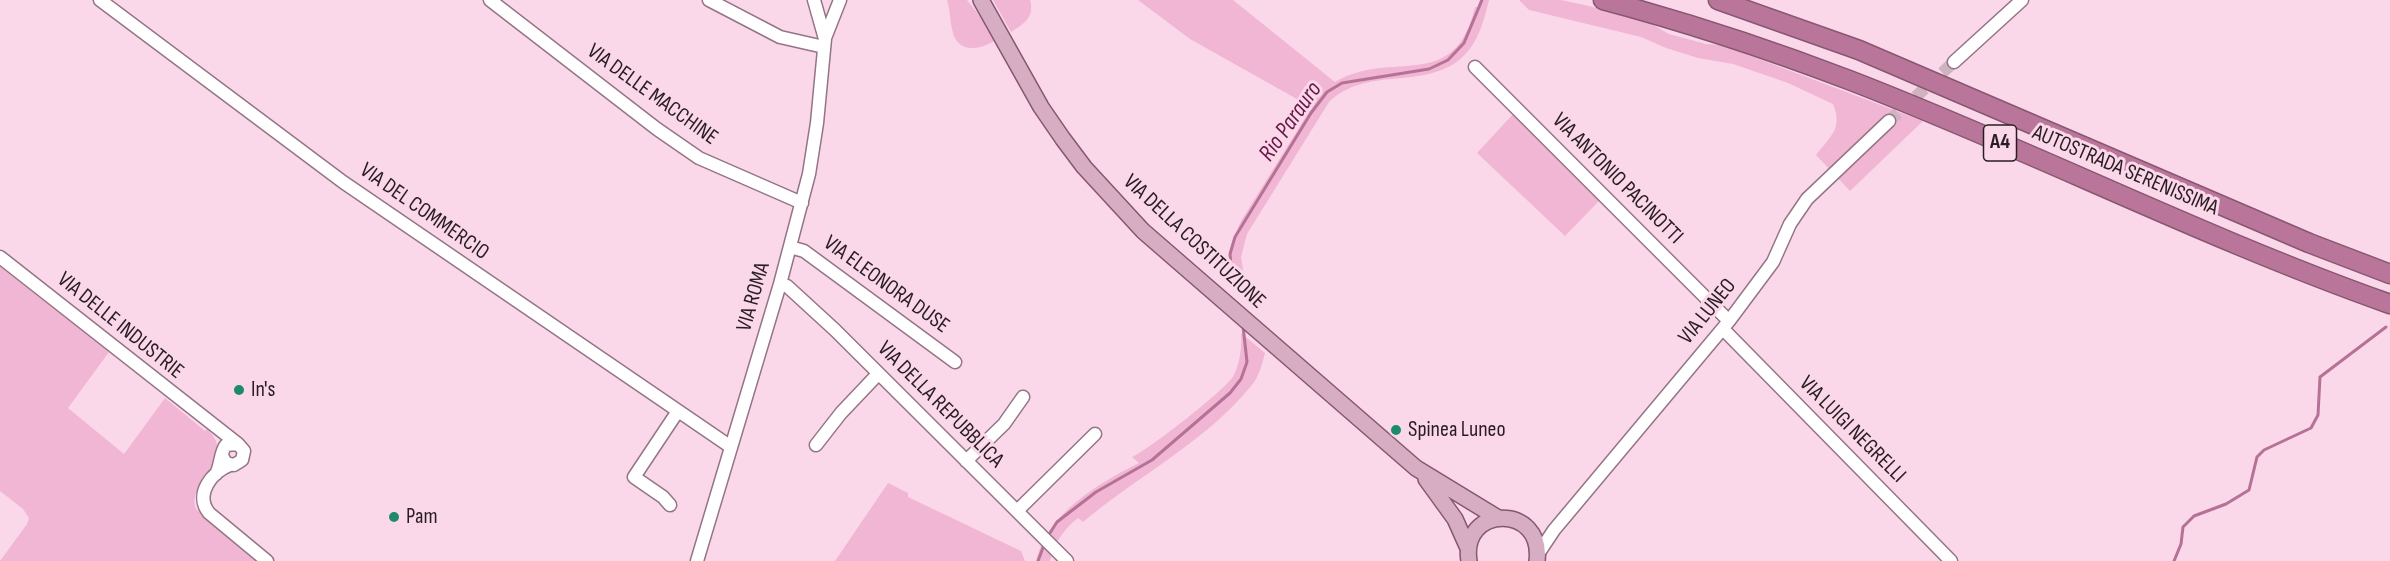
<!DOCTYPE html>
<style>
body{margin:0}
canvas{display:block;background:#fad8e9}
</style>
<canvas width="2390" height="561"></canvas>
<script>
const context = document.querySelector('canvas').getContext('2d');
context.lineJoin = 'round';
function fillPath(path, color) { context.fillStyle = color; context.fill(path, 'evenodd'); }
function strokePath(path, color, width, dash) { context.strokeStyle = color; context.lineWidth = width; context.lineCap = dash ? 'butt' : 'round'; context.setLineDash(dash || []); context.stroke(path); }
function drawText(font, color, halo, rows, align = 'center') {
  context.font = font + ' "Sofia Sans Condensed",sans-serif'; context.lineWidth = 6; context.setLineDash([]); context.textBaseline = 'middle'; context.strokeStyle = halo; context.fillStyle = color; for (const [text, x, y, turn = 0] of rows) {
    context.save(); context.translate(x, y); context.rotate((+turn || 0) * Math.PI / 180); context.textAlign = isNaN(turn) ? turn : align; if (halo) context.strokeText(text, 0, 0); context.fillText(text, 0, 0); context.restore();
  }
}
fillPath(new Path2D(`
 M947 0H967L979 15 994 41C978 51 956 53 952 29 950 19 950 10 947 0Z
 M993 0H1030C1035 17 1024 24 1011 32Z
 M1138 0H1233L1335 82C1392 48 1454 95 1475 7H1477L1480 0H1489C1478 48 1463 71 1411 77 1396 79 1381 79 1365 83 1351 87 1340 91 1329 102L1247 234 1241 257 1246 289 1244 294 1233 284 1231 278 1229 256 1232 242 1241 221 1310 110 1295 98 1190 39Z
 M1519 0H1561L1589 6 1648 22 1669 34 1706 44 1722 45 1923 121 1850 191 1816 155C1831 136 1843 128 1833 104L1788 83 1733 64 1698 58 1666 48 1641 37 1529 10Z
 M1515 112 1601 199 1565 236 1477 153Z
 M0 266 109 352 68 408 124 454 165 398 205 431 207 429C240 461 186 480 196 509L259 561H0L27 524 29 518 23 509 0 491Z
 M1241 333 1265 353C1262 365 1259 377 1251 386 1207 441 1136 477 1083 522L1078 518C1064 529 1054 543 1050 561H1036C1047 514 1098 483 1139 463L1132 457C1147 451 1228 388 1234 375 1240 362 1242 347 1241 333Z
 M888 483 908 493V497L1021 551 1025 561H835Z`), '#f1b6d4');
strokePath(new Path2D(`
 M1232 279 1230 254 1235 237 1311 113 1327 92 1342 83 1429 69 1448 60 1464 43 1482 0
 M1048 536 1057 522 1066 515 1096 492 1152 460 1230 393 1241 379 1247 362 1243 326
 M1038 561 1044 545
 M2174 561 2181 544 2183 527 2194 516 2226 504 2249 490 2257 457 2264 450 2311 428 2318 415 2320 377 2386 327`), '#b57296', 3);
strokePath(new Path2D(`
 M1889 121 1954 62`), '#d0b3c1', 12, [12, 6]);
const minor = new Path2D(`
 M100 0 343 182 731 447
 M490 0 657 129 699 158 802 203
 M709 0 780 37 824 47
 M825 38 840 0
 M1954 62 2022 0
 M1475 67 1729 321
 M790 247 804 251 955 362
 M0 257 238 444
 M780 284 787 286 835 330 1067 561
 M1723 329 1951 561
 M816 445 841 413 878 374
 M966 461 1004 424 1023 397
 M230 465C212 472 194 494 209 513L267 561
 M216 474C221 465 220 452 226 445L238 444 244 451 242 460 234 465 226 463 222 456
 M670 505 663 497 634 477 678 411
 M1017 511 1095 434
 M1538 554 1554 530 1729 321 1773 262 1790 224 1807 199 1889 121
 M697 561 780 284 809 174 817 123 825 39 814 0`);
const major = new Path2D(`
 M981 0 1041 107 1063 139 1084 167 1143 231 1416 468 1498 518
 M1426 479 1455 519 1468 548
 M1469 561C1460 505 1544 503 1537 561`);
const highway = new Path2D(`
 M1603 0C1686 22 1768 49 1849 80 2031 150 2206 239 2390 304
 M1718 0 1859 50 2309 243 2390 274`);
strokePath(minor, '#947585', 15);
strokePath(major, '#875770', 18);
strokePath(highway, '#875770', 21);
strokePath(minor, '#fff', 12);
strokePath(major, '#d6adc2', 15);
strokePath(highway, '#ba769a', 18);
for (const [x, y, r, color] of [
 [239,390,6,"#1d8a69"],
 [1396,430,6,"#1d8a69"],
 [394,517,6,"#1d8a69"]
]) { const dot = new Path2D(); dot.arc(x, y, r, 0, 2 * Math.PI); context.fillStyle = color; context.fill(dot); strokePath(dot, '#fad8e9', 2); }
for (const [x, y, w] of [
 [2000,143,33]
]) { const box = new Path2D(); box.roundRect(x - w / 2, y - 18, w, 36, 4.5); context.fillStyle = '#fad8e9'; context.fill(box); strokePath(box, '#291d23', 1.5); }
drawText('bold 21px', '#291d23', null, [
 ["A4",2000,143]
]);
drawText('22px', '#291d23', '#fad8e9', [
 ["VIA DELLE MACCHINE",652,95,36],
 ["AUTOSTRADA SERENISSIMA",2125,171,23],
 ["VIA ANTONIO PACINOTTI",1617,179,45],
 ["VIA DEL COMMERCIO",424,212,35],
 ["VIA DELLA COSTITUZIONE",1194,242,43],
 ["VIA ELEONORA DUSE",886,285,36],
 ["VIA ROMA",754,297,-74],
 ["VIA LUNEO",1708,312,-51],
 ["VIA DELLE INDUSTRIE",120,326,39],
 ["VIA DELLA REPUBBLICA",940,405,45],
 ["VIA LUIGI NEGRELLI",1852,430,45]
]);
drawText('22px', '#291d23', '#fad8e9', [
 ["In's",251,390],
 ["Spinea Luneo",1408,430],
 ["Pam",406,517]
], 'left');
drawText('italic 24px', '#681749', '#fad8e9', [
 ["Rio Parauro",1291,122,-55]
]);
</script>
